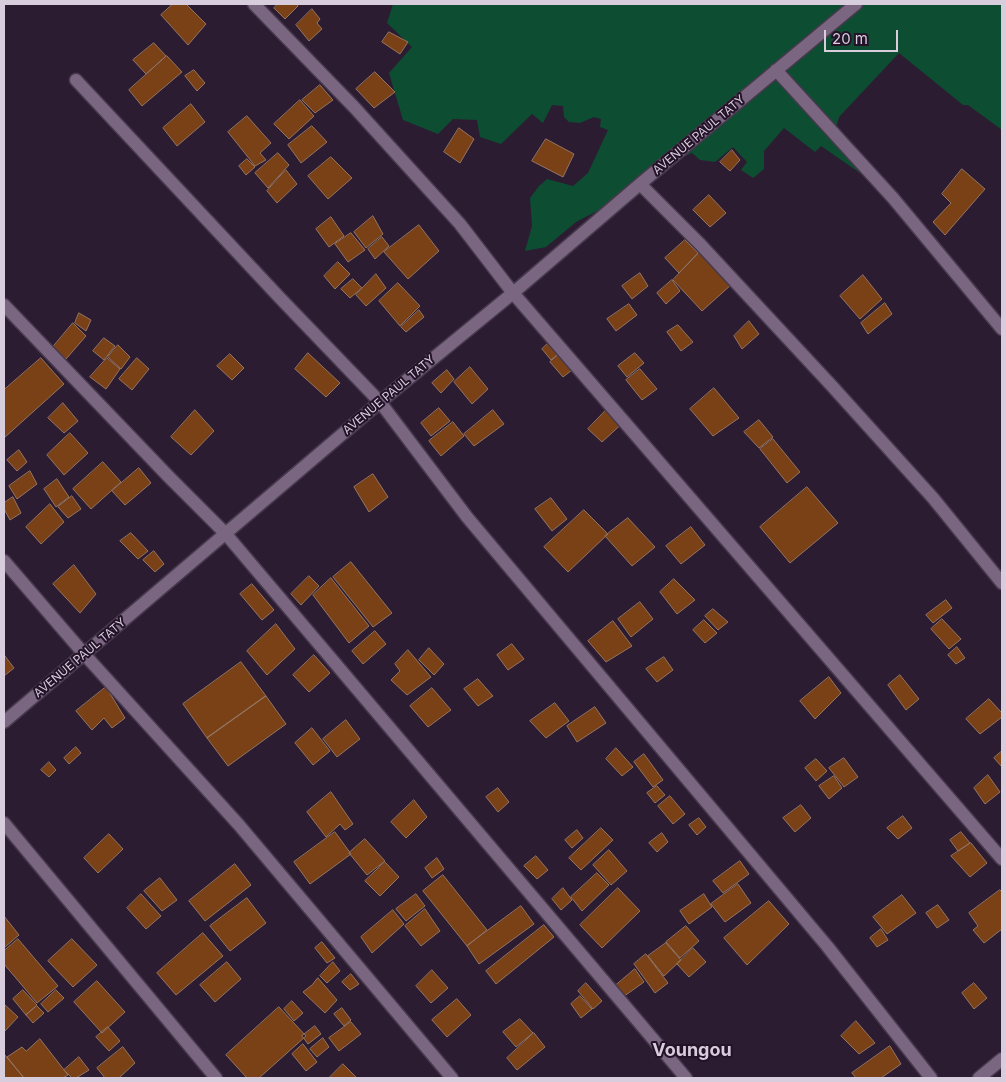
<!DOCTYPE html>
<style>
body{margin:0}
#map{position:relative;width:1006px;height:1082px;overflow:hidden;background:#2c1c32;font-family:Inter,sans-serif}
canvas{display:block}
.frame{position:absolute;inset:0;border:5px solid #d8cddd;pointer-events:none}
.scale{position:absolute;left:824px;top:30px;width:74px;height:22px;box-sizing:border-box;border:2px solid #d8cddd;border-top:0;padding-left:6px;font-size:15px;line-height:18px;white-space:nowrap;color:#d8cddd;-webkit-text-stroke:4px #231228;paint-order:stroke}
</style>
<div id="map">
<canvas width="1006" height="1082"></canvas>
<div class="frame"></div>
<div class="scale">20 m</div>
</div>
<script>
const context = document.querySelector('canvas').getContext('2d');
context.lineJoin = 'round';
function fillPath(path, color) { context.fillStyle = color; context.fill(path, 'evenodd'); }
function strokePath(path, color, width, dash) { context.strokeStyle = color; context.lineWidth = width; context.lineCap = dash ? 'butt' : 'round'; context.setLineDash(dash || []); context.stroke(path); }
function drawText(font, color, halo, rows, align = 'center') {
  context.font = font + ' Inter,sans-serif'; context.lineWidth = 4; context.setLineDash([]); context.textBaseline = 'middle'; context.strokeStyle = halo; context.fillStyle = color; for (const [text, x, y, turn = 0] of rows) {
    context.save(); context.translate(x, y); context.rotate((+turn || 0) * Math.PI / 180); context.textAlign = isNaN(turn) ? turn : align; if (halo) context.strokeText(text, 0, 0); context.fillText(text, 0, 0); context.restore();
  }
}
fillPath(new Path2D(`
 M393 4H1002V130L968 105H963L899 53 839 117 833 139 873 166 876 171 873 182 821 146 815 152 784 128 764 151V169L753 178 741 170 747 162 733 147 715 162 700 160 692 153 653 170 609 214 601 209 576 222 546 247 525 251 532 226 530 198 539 186 547 179 573 186 588 173 608 130 600 127 601 119 594 117 580 123 569 122 564 117 563 106 552 105 543 123 532 114 501 144 480 137 477 120 453 119 438 134 403 120 389 73 412 47 387 23Z`), '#0d4d32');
const building = new Path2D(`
 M173 4H186L206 24 188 45 161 15Z
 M278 4H297L298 6 285 19 274 8Z
 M312 9 320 19 317 23 322 29 309 41 296 25Z
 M389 32 408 42 400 54 382 42Z
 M154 43 166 56 146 74 133 60Z
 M167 56 182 72 142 106 129 90Z
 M194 70 205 83 197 91 185 76Z
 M375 72 395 92 374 108 356 89Z
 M320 85 333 100 315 113 302 100Z
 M300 100 314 116 289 139 274 124Z
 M191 104 205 122 177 146 163 128Z
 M247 116 271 143 260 153 266 160 255 166 228 132Z
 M312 126 327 142 301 163 288 145Z
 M459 128 474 139 460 163 444 152Z
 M546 139 574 154 563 177 532 161Z
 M732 150 740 160 730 171 720 162Z
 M278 153 289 165 268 188 255 173Z
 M331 157 352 178 328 199 308 176Z
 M247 159 255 167 246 175 239 166Z
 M962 169 985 189 945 235 933 222 951 203 942 194Z
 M286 170 297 184 277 203 267 191Z
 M709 195 726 213 710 227 693 210Z
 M373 216 383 234 366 248 354 232Z
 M331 217 344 236 329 247 316 229Z
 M419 225 439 251 408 279 384 252Z
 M351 233 365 250 348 262 335 244Z
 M382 237 389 246 375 259 368 249Z
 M685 240 698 253 679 273 665 258Z
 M701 251 732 284 702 311 673 280Z
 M338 262 350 274 335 289 324 276Z
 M640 273 648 286 632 299 622 286Z
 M376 274 386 288 366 306 356 295Z
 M863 275 882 299 860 319 840 296Z
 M353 279 362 288 350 298 341 289Z
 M672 280 680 291 666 304 657 293Z
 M398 283 420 306 400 326 379 301Z
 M885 303 892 314 868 334 861 323Z
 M629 304 637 315 616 331 607 319Z
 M419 310 424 317 406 332 401 327Z
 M79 313 91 320 86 331 75 323Z
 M749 321 759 334 742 349 734 336Z
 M73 323 86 336 66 359 53 347Z
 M678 325 693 342 681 351 667 332Z
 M104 338 115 346 104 360 93 351Z
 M553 339 562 351 551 360 542 349Z
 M118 345 130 357 121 369 108 357Z
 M562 352 576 367 563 377 550 362Z
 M308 353 340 383 326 397 295 369Z
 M635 353 644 363 627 377 618 366Z
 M230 354 244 368 232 380 217 366Z
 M41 358 64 384 4 438V390Z
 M107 358 120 369 106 389 90 377Z
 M137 358 149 369 132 390 119 379Z
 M470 367 488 389 472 404 454 382Z
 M640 369 657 389 642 400 626 380Z
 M447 370 454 379 441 393 432 383Z
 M714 388 739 418 713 436 690 409Z
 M63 403 78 421 64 433 48 418Z
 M611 405 626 420 602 442 588 429Z
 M439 408 450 421 431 436 421 423Z
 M195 410 214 431 191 455 171 437Z
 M493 410 504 424 474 446 464 434Z
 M759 420 773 437 759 448 744 432Z
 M453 422 464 436 441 456 429 441Z
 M70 433 88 453 64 475 47 455Z
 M773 439 800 472 787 483 760 449Z
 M19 450 27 462 17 471 7 460Z
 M103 462 121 482 91 509 73 489Z
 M139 468 151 483 125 505 112 491Z
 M30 471 37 484 17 499 9 486Z
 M373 474 388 497 369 512 354 487Z
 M57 479 69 497 56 507 44 489Z
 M807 487 838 523 790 563 760 527Z
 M72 496 81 509 68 518 58 507Z
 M13 497 21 513 10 520 4 509V503Z
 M551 498 567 519 552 531 535 509Z
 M50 504 64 522 41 544 26 527Z
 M584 510 608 534 568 572 544 547Z
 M628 518 655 547 632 566 605 536Z
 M691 527 705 545 681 564 666 546Z
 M131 533 148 551 138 559 120 541Z
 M154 551 164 564 155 572 143 560Z
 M351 562 392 613 373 627 333 577Z
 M74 565 96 594 80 613 53 584Z
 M309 576 319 586 301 605 291 594Z
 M331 578 369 626 349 643 313 595Z
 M674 579 695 600 677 614 660 592Z
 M252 584 274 610 262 620 240 594Z
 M946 600 952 608 933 623 926 615Z
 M640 602 653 619 631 637 618 619Z
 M713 609 728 622 718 630 705 616Z
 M942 619 961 639 949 649 931 629Z
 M704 620 717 633 705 643 693 630Z
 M613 621 632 646 606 662 588 641Z
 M276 624 295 649 267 675 247 651Z
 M375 631 386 644 363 664 352 651Z
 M512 644 524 659 508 670 497 655Z
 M957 647 965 658 956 664 948 655Z
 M429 648 444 664 434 675 419 660Z
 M408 650 431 677 407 695 391 680 400 671 395 664Z
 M314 655 330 673 309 692 293 675Z
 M5 656 14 668 4 676V657Z
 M664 657 673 670 657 682 646 669Z
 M241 662 266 696 207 738 183 704Z
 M900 675 919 699 906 710 888 685Z
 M829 677 841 693 815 719 800 701Z
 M478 679 493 696 478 706 464 689Z
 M106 687 125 718 112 728 104 718 92 730 76 711Z
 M432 688 451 710 428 727 410 706Z
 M266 696 286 724 228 766 207 738Z
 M989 699 1002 713V717L980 734 966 719Z
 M555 703 569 721 546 738 530 721Z
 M595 707 606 723 577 742 567 726Z
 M346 720 360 739 337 757 323 739Z
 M312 728 330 751 313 765 295 743Z
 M76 747 81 753 69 764 64 758Z
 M616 748 633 767 622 776 606 759Z
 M1002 751V767L994 758Z
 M644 754 663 780 653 787 634 762Z
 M844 758 858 777 844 787 829 768Z
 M816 759 827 771 816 781 805 768Z
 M49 762 56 770 49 777 41 770Z
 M988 775 1000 792 985 804 974 788Z
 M834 776 842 788 829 799 819 786Z
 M657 786 665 795 655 803 647 793Z
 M498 788 509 802 498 812 486 797Z
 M331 792 353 824 345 830 340 824 326 837 307 812Z
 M670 796 685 814 673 824 658 806Z
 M414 800 427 817 406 838 391 822Z
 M801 805 811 818 795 832 783 818Z
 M903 816 912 828 898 839 887 828Z
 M699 818 706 827 697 835 689 825Z
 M601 828 613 840 581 870 569 858Z
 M577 830 583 838 572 848 565 840Z
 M335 832 351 854 310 884 294 862Z
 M961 832 970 843 958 851 950 840Z
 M662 833 668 842 657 852 649 843Z
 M109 834 123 849 98 873 84 858Z
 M365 839 385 861 367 875 349 853Z
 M971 843 987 863 970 877 951 856Z
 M609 850 627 871 611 885 593 865Z
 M536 856 548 870 537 879 524 866Z
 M437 858 444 869 432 878 425 868Z
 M740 861 749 874 723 893 713 881Z
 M385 862 399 877 380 896 365 881Z
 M235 864 251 885 205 921 189 901Z
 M597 873 609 885 582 911 571 897Z
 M443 875 487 930 467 946 423 891Z
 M160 878 177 900 162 911 144 891Z
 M738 884 751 903 725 922 711 904Z
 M563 888 572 900 561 910 552 899Z
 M618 888 640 911 602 948 580 925Z
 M1000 890 1002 892V929L984 943 973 930 978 926 969 913Z
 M141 894 161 916 146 929 127 908Z
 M416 894 425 906 406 921 396 909Z
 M704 894 712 907 689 924 680 911Z
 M902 895 916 913 887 934 873 917Z
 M247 898 266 923 230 951 210 926Z
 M769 901 789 924 747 965 724 938Z
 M938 905 949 920 937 928 926 913Z
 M521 906 534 924 479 964 467 946Z
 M425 909 440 931 421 946 405 926Z
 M393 910 404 924 372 953 361 937Z
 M4 916 19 935 4 948Z
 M544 925 554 937 496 984 486 971Z
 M686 926 699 941 680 958 666 942Z
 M881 929 888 940 877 947 870 938Z
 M203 933 223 956 176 995 157 973Z
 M18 939 58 986 37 1003 4 964V951Z
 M72 939 97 965 73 987 48 961Z
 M322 942 335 958 327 963 315 948Z
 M666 943 681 960 664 976 648 956Z
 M693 948 706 962 689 977 677 964Z
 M646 954 668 983 655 993 634 964Z
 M227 962 241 979 215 1002 200 985Z
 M333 962 340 971 327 983 320 976Z
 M635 969 644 982 623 997 615 986Z
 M432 970 448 988 431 1003 416 986Z
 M351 974 359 984 350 990 342 982Z
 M318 978 337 1000 325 1013 303 992 312 985Z
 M97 981 125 1012 102 1033 74 1002Z
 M586 983 602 1001 593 1009 578 991Z
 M974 983 987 998 974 1009 962 993Z
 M23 990 37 1005 26 1015 13 999Z
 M56 990 64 998 48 1012 41 1004Z
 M580 996 592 1009 581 1018 571 1004Z
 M457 999 471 1015 447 1037 432 1020Z
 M292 1001 303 1013 294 1021 284 1009Z
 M4 1004 18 1017 4 1032Z
 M37 1006 44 1013 33 1023 26 1015Z
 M279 1007 306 1036 259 1078H247L226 1055Z
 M342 1008 351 1020 344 1026 334 1014Z
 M520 1019 533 1033 516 1047 503 1032Z
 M856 1021 875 1043 859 1054 841 1036Z
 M351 1022 361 1034 339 1051 329 1038Z
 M315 1026 321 1034 308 1044 302 1036Z
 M108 1027 120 1041 109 1051 96 1037Z
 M534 1033 545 1047 517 1070 507 1058Z
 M323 1038 329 1047 317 1057 310 1049Z
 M40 1039 68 1075 63 1078H24L7 1057 22 1047 26 1051Z
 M303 1044 317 1062 306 1071 292 1054Z
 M890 1046 901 1064 881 1078H856L852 1073Z
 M123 1047 135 1063 119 1078H105L97 1068Z
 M4 1054 24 1078H4Z
 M79 1057 89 1070 76 1078H72L64 1070Z
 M343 1064 357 1078H329Z`);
fillPath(building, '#7a4117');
strokePath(building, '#947562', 1);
const minor = new Path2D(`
 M254 4 354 107 460 224 513 293 1002 859
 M776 70 893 198 1002 329
 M76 80 280 298 380 402 467 517 827 946 931 1078
 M640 184 700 244 831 385 933 498 1002 583
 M4 305 169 477 225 533 686 1078
 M4 561 85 655 239 825 452 1078
 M4 722 380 402 513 293 640 184 856 4
 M4 823 216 1078
 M979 1078 1002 1059`);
strokePath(minor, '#47394d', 15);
strokePath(minor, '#7a6681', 12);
drawText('12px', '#d8cddd', '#231228', [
 ["AVENUE PAUL TATY",699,135,-40],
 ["AVENUE PAUL TATY",389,395,-40],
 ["AVENUE PAUL TATY",80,658,-40]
]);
drawText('bold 18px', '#d8cddd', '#231228', [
 ["Voungou",692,1051]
]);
</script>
